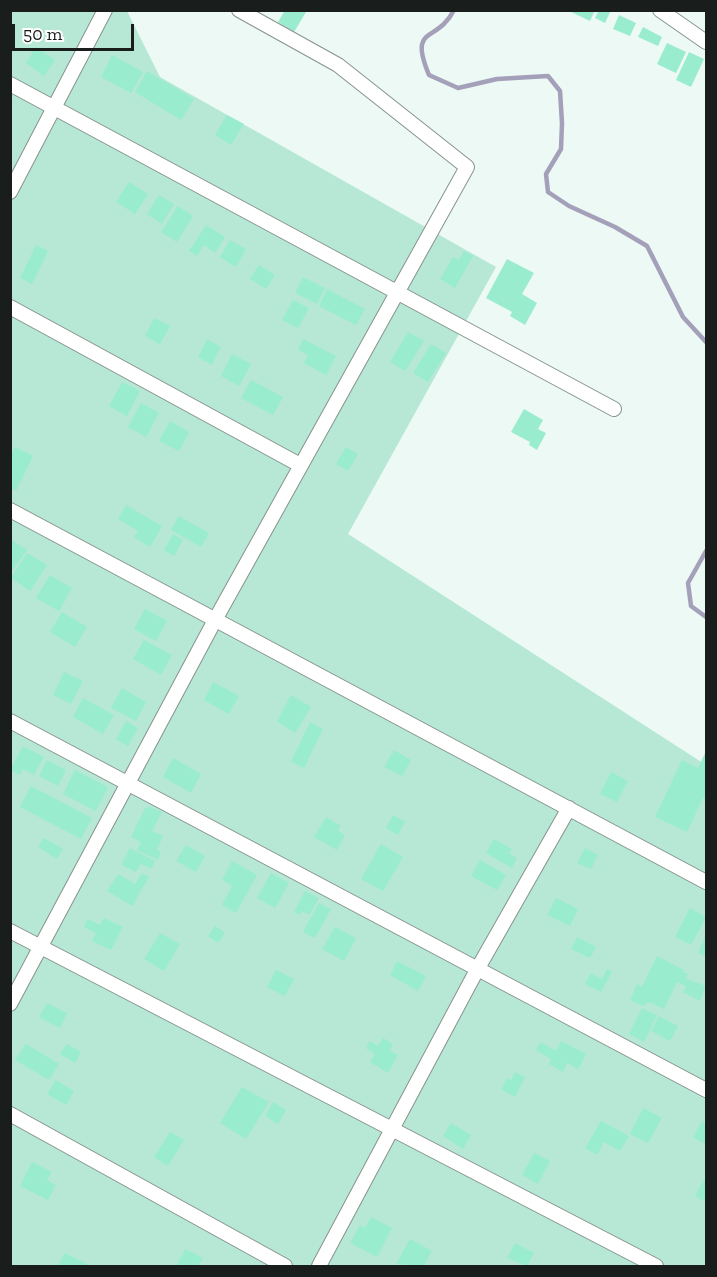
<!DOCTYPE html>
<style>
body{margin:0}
#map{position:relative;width:717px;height:1277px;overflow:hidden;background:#ecf9f4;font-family:"Zilla Slab",serif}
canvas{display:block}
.frame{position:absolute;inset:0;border:12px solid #191e1c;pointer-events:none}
.scale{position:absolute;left:12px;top:24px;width:122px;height:27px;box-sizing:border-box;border:3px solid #191e1c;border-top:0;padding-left:8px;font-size:18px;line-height:21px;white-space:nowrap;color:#191e1c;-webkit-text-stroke:4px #fff;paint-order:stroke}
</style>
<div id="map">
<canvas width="717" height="1277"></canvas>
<div class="frame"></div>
<div class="scale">50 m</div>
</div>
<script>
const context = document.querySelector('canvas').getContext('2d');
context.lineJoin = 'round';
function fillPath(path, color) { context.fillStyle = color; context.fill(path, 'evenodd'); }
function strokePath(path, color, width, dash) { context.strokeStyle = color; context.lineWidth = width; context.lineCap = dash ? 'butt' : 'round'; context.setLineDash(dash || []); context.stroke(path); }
fillPath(new Path2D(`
 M10 11H127L160 77 496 267 348 534 706 765V1266H11Z`), '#b6e8d5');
strokePath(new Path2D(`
 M454 10C437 44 408 24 429 75L458 88 497 79 548 76 560 91 562 123 561 149 546 174 548 192 569 206 615 227 647 246 683 317 706 342
 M706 551 688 583 691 606 706 617`), '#a4a0ba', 4.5);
fillPath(new Path2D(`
 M285 10 306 12 294 32 278 22Z
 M567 10H595L590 21Z
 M599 10H611L605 23 595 18Z
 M619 15 636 23 630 36 613 29Z
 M643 27 662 37 658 46 638 37Z
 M667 43 686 52 676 73 657 64Z
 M36 47 55 60 44 76 26 63Z
 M689 52 704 59 691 87 676 80Z
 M112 55 143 72 131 93 101 77Z
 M147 71 194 99 181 120 135 92Z
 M227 115 244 124 231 145 215 135Z
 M129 182 148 194 135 214 116 202Z
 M159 195 174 204 162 224 147 214Z
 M178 206 193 216 177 242 161 232Z
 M206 225 225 237 215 253 204 245 197 256 189 251Z
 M230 240 246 249 236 267 220 257Z
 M36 245 48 251 32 284 20 278Z
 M464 251 473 256 455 288 440 279 453 257 459 260Z
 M507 259 534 273 522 294 537 303 525 325 510 316 512 312 486 298Z
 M259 265 275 275 266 289 250 279Z
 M303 277 325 288 317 304 295 293Z
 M327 289 365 309 356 325 319 306Z
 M293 300 309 308 298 328 282 320Z
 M154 318 170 326 160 344 145 336Z
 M408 332 424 341 405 371 390 362Z
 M207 339 221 347 212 365 198 357Z
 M303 339 336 356 326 375 304 363 308 355 298 350Z
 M431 344 446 353 428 382 413 373Z
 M232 354 251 364 239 386 221 376Z
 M251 380 283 397 273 415 241 398Z
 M122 382 140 391 127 416 109 406Z
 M141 403 159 413 146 437 128 427Z
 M524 409 543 420 538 429 546 433 537 450 529 445 530 442 511 432Z
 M170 421 189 432 179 451 159 441Z
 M15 447 33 456 16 491 10 488V456Z
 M346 447 358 454 348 471 336 464Z
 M126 505 162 526 150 547 134 537 138 531 118 519Z
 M179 516 209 533 201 547 171 530Z
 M173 534 183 540 174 556 164 550Z
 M10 539 27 550 10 574Z
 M27 553 47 565 30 591 11 578Z
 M50 575 72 588 59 611 36 598Z
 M145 609 167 621 156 641 134 629Z
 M62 612 87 627 75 647 50 632Z
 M144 640 172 655 161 675 133 659Z
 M64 672 83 681 71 704 53 695Z
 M213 682 239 696 229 714 204 700Z
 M122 688 146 702 136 721 111 708Z
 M291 695 311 707 295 733 277 721Z
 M83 698 114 715 103 734 73 717Z
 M126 721 138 728 128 746 116 739Z
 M310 722 323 729 304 768 291 762Z
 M23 746 44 757 34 775 23 769 20 775 10 770Z
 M394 750 411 760 402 776 384 767Z
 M706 751V799L703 798 687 832 655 817 682 760 698 768Z
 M173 758 201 774 191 793 163 777Z
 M47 760 66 770 58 786 39 776Z
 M75 770 108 787 96 811 63 794Z
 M611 772 628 781 617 802 600 794Z
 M31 786 92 818 81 839 20 807Z
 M150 807 162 812 152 831 163 836 157 850 161 852 158 860 137 850 141 842 131 837 145 808Z
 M393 815 405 822 398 835 386 828Z
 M326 817 341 826 338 831 345 835 337 850 314 837Z
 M44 838 63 849 57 859 38 847Z
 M494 839 512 849 509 853 517 858 512 868 486 853Z
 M381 844 403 857 383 891 361 879Z
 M186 845 205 856 196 872 176 861Z
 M130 848 155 861 151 869 141 864 136 872 121 865Z
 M585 848 598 855 591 869 577 863Z
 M480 860 506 875 497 890 471 876Z
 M232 861 257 875 236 913 222 905 232 886 222 880Z
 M142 873 149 877 132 906 107 891 118 874 135 884Z
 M271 873 289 883 275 908 257 898Z
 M305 891 319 898 309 915 302 911 300 915 294 912Z
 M556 898 578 909 570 926 547 915Z
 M319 903 331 909 315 938 303 932Z
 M690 908 706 917 691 945 675 937Z
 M104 918 123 927 111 950 92 941 96 933 84 927 88 919 100 925Z
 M215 926 225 933 218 943 208 936Z
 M335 927 356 938 344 961 322 949Z
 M160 933 180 944 164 971 144 959Z
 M706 934V957L698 953Z
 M577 937 596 947 590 958 571 949Z
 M657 956 684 970 683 972 688 974 686 979 706 986 700 1001 683 992 686 986 677 982 664 1009 649 1002 643 1006 630 1000 637 984 642 987Z
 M397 961 426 976 418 991 390 975Z
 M607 969 612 972 601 992 585 984 591 973 602 979Z
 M276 970 294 979 285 996 267 987Z
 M47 1003 67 1013 60 1028 39 1017Z
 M642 1008 657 1015 644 1042 629 1034Z
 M659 1016 678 1026 670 1041 651 1031Z
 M383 1038 393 1044 390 1051 398 1055 388 1073 370 1062 375 1054 366 1048 370 1041 378 1046Z
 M561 1041 586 1054 578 1069 567 1063 563 1072 549 1064 551 1059 536 1050 540 1042 556 1051Z
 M26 1044 59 1064 49 1080 15 1060Z
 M67 1044 81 1052 75 1063 60 1054Z
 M515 1072 525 1077 515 1097 501 1089 507 1078 511 1080Z
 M56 1080 74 1091 66 1105 47 1094Z
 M242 1087 269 1102 246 1139 220 1123Z
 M273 1102 286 1110 278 1124 265 1116Z
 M643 1108 662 1118 648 1143 630 1134Z
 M601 1121 629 1136 620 1151 604 1142 597 1155 585 1148Z
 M702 1121 706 1123V1145L693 1137Z
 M451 1123 471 1135 463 1149 443 1136Z
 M170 1132 184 1140 168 1166 154 1157Z
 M534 1153 550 1161 538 1184 522 1175Z
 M32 1162 52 1172 47 1180 56 1185 48 1200 20 1186Z
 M706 1176V1202L695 1196Z
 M371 1217 392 1228 377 1257 350 1243 360 1225 365 1228Z
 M410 1239 432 1251 424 1266 396 1264Z
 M515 1243 534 1253 527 1266 507 1258Z
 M185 1249 203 1258 198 1266 177 1265Z
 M65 1253 91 1266H57Z`), '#9aeccf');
const minor = new Path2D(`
 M660 10 706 42
 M10 84 614 409
 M10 192 105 10
 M10 307 300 465
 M10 510 706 882
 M10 721 706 1090
 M10 931 656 1266
 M10 1004 215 620 467 167 338 65 239 10
 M10 1114 285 1266
 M319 1266 478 968 569 808`);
strokePath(minor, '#87938e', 16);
strokePath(minor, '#fff', 14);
</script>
